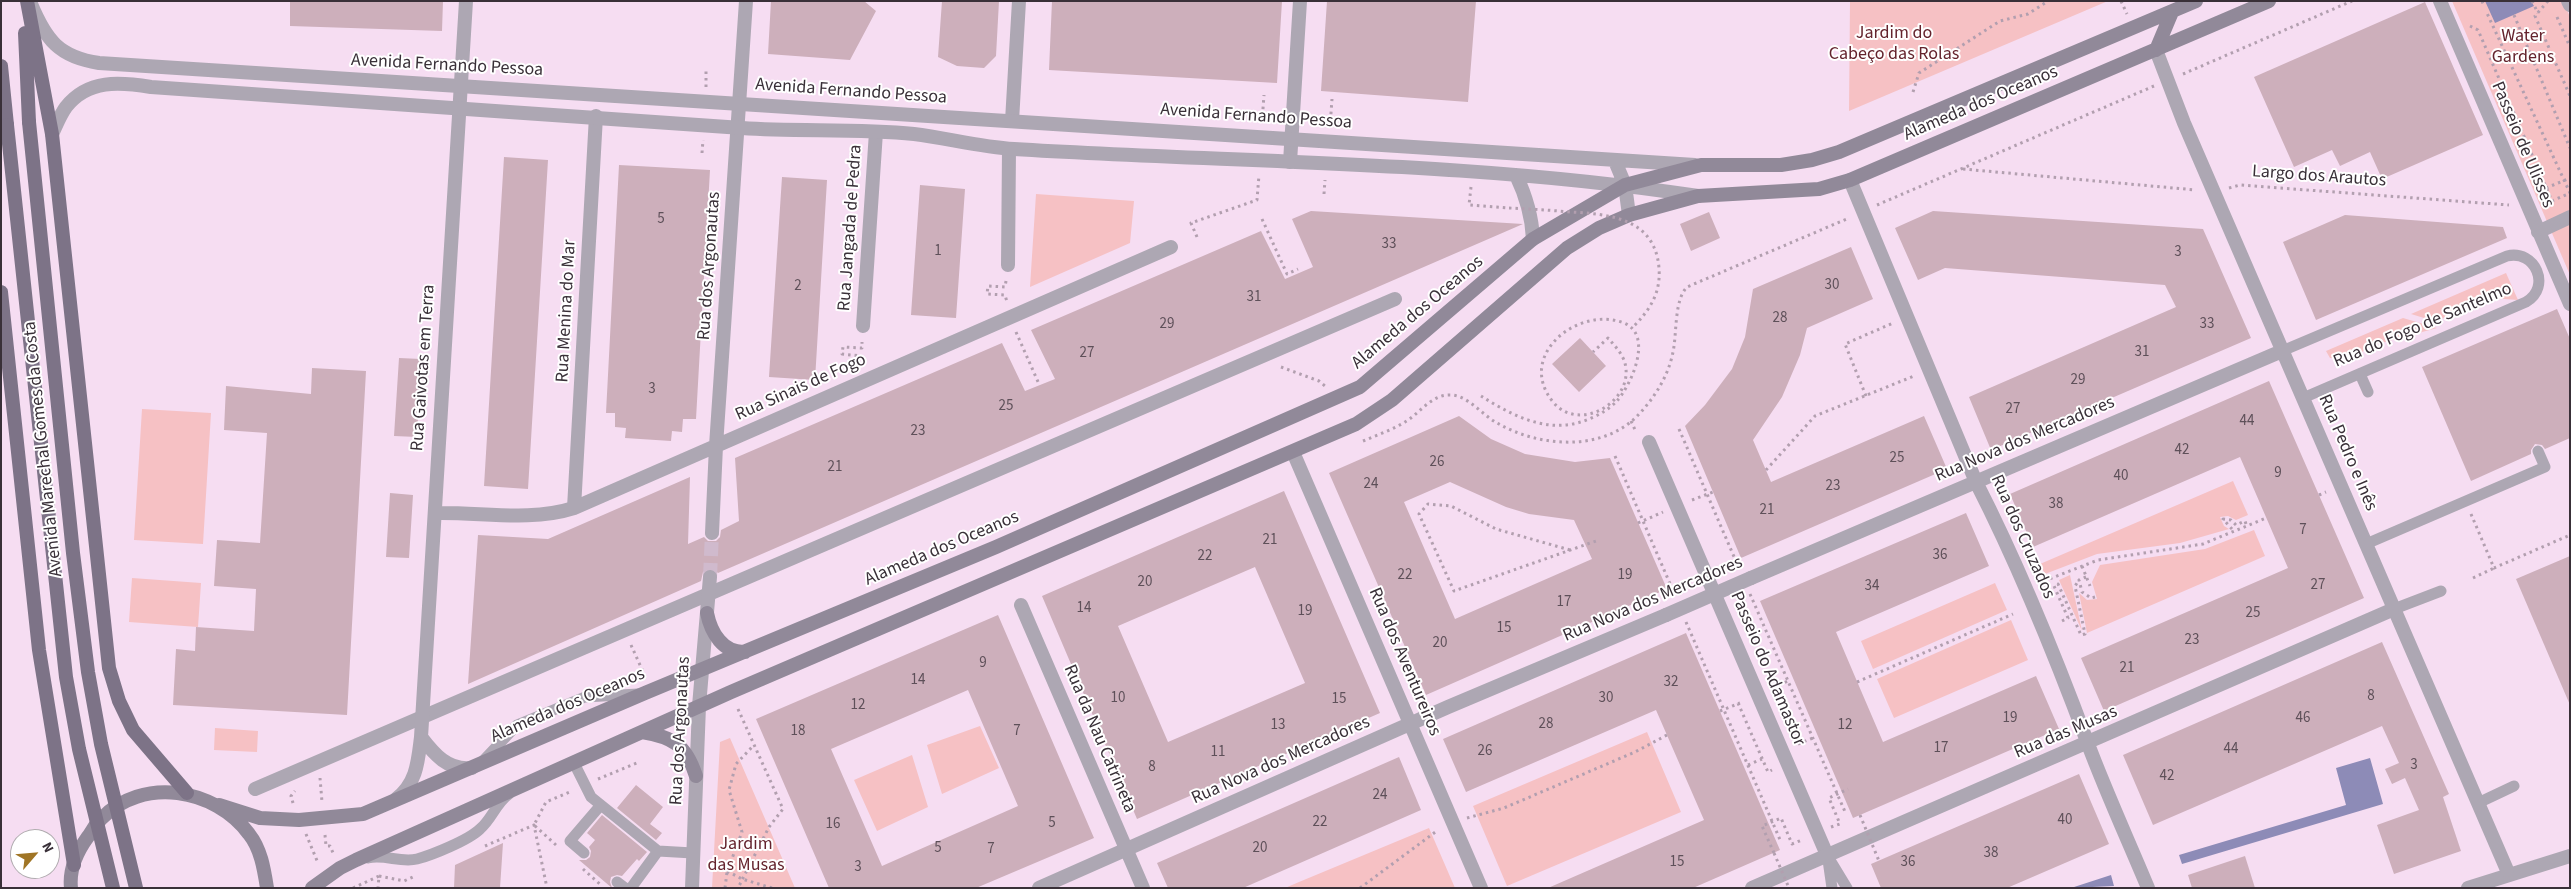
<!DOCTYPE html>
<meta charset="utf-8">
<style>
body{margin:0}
#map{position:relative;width:2571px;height:889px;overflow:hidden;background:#f6ddf2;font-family:"Source Sans 3",sans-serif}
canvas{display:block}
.frame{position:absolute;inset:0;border:2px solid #393038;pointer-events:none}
.north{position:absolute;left:10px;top:829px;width:50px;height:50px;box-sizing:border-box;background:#fff;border:1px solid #b0acaf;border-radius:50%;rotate:63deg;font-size:14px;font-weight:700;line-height:20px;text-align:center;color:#393038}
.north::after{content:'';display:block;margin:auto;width:18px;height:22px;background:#a07525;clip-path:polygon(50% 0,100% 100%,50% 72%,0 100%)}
</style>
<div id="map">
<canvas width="2571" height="889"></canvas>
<div class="frame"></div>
<div class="north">N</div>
</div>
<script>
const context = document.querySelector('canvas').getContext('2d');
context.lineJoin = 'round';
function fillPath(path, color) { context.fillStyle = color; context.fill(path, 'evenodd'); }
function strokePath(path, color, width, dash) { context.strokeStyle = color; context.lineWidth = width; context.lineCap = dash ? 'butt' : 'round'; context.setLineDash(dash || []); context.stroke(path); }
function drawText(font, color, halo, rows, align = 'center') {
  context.font = font + ' "Source Sans 3",sans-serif'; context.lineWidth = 4; context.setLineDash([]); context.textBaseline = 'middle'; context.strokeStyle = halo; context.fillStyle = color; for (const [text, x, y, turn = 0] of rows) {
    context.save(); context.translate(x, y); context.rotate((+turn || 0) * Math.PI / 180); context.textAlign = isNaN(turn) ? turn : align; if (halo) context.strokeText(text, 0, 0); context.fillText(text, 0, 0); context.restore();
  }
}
fillPath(new Path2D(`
 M1850 1H2108L1849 111Z
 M2452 1H2563L2570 17V275Z
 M1036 194 1134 201 1130 243 1030 287Z
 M2506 273 2518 300 2478 297 2437 322 2411 314Z
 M2403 318 2437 328 2370 346 2354 358H2330L2326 351Z
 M142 409 211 413 203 544 134 540Z
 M2233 481 2248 515 2236 520 2228 516 2220 517 2224 526 2229 529 2180 543 2097 554 2045 574 2040 564Z
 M2254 530 2265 556 2087 633 2079 593 2087 600 2097 599 2092 582 2100 565 2205 549Z
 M2070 575 2082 631 2059 580Z
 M132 578 201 583 198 627 129 622Z
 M1995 583 2007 610 1873 669 1861 641Z
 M2011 620 2028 660 1894 718 1877 679Z
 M980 726 999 768 942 794 927 745Z
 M215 728 258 731 257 752 214 750Z
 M1647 732 1681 812 1507 886 1473 806Z
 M730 738 795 888H712L720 742Z
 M912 755 928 807 877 831 854 780Z
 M1429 828 1455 888H1285L1299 882Z`), '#f6c1c4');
fillPath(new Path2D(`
 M2485 1H2531L2534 6 2495 23Z
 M2370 758 2383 804 2182 864 2179 855 2346 805 2336 768Z
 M2111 875 2114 886 2071 888Z`), '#8d8bb7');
fillPath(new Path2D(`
 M290 1H443L442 31 290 26Z
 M771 1H864L876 11 850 60 768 54Z
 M942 1H999L996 56 984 68 957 66 938 57Z
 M1052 1H1282L1277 83 1049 70Z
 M1327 1H1476L1468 102 1321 91Z
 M2425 2 2483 135 2382 179 2370 152 2340 166 2332 150 2294 167 2254 77Z
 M504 157 548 160 528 489 484 486Z
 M619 165 710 170 696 419H683L682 432 672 431 671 441 625 438 626 428 615 427V413H606Z
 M782 177 827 180 815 380 769 377Z
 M920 185 965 189 956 318 911 315Z
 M1311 211 1523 224 718 573 715 570 707 569 703 572 701 581 468 684 478 535 548 539 690 477 688 544 704 537 708 541H716L720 537 721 530 739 521 735 458 1002 343 1025 391 1055 379 1031 330 1261 231 1285 279 1313 267 1292 219Z
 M1933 211 2203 229 2251 338 1991 450 1969 397 2176 307 2165 285 1945 268 1918 280 1895 228Z
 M1709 212 1720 238 1691 251 1680 224Z
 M2345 215 2503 227 2507 238 2316 320 2283 242Z
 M1851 247 1873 299 1807 328 1800 355 1782 397 1753 440 1771 482 1924 416 1947 469 1741 558 1685 426 1705 405 1732 369 1745 337 1753 289Z
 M2557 309 2570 339V438L2545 449 2542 445 2535 444 2531 450V454L2471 481 2422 367Z
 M1580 338 1606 366 1579 392 1552 364Z
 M399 358 421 359 417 437 394 436Z
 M312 368 366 371 347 715 173 705 176 649 195 651 196 627 254 631 256 589 214 586 217 540 260 543 267 433 224 430 226 386 311 394Z
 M2269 381 2364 598 2104 711 2081 658 2288 568 2240 457 2033 547 2010 494Z
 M1459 416 1491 439 1525 454 1575 462 1610 458 1667 589 1426 695 1329 473ZM1450 482 1506 507 1529 514 1574 520 1592 559 1455 619 1404 502Z
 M1284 491 1380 713 1137 819 1042 596ZM1255 567 1305 683 1168 742 1118 626Z
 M390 493 413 495 409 558 386 557Z
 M1966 513 1989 566 1836 632 1856 679 1883 742 2036 676 2059 729 1853 818 1760 601Z
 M2570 556V705L2516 579Z
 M998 615 1094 838 976 888H829L756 719ZM968 690 1018 806 882 866 831 749Z
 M1686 633 1780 850 1693 888H1548L1704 820 1656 710 1466 792 1443 739Z
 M2382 642 2449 794 2443 797 2461 851 2394 874 2377 825 2419 810 2405 778 2392 784 2385 769 2399 763 2382 726 2153 825 2123 755Z
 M1399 757 1421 810 1243 888H1168L1157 863Z
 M2079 774 2109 844 2007 888H1881L1871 864Z
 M636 785 663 807 650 824 662 833 656 840 617 808Z
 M602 815 647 852 639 861 637 859 622 876 617 875 611 877 610 882 612 888 579 860H586L590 857 591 851 589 847 595 840 587 833Z
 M503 843 500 888H454L455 865Z
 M2245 856 2255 888H2192L2188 875Z`), '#cdafbb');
strokePath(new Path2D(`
 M710 577 712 533`), '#d0bacd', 14, [14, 7]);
strokePath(new Path2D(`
 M2121 1 2127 14
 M2482 1 2484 6
 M2532 1 2538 13
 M2548 1 2535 16 2570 96
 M2514 15 2570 148
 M2557 17 2570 47
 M2470 26 2478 30 2552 201 2570 193 2486 11
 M2183 74 2352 1
 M706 87V70
 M1913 92 1919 73 2000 21 2028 14 2048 1
 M1262 122 1264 95
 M1330 127 1332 99
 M702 153 703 140
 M1963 169 2196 190
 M1471 187 1469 205 1509 208
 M2229 188 2240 185 2509 205
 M2546 188 2570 178
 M1324 194 1325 180
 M1877 205 2154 86
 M1262 219 1287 274 1298 269
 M1197 237 1191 223 1257 200 1259 175
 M1006 281 1005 287 988 286 987 294 1005 295 1007 302
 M1016 332 1039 384
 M861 365V356L842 354 843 347 862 348V342
 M1281 367 1319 381 1325 386
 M1481 396C1505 411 1535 428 1565 425 1582 424 1604 414 1616 402 1631 386 1654 335 1624 323 1579 305 1515 355 1553 402 1580 435 1638 399 1624 360 1620 351 1614 345 1608 338L1593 352
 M1866 396 1845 344 1893 323
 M1631 421 1636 432
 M1679 429 1738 566
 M1363 441C1377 435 1392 430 1405 422 1419 414 1431 395 1449 395 1467 394 1482 415 1497 423 1537 446 1596 452 1633 420 1652 402 1668 378 1673 352 1677 334 1674 300 1687 287L1849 218
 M1615 456 1674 593
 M1766 470 1815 416 1914 376
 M2319 495 2326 492
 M1692 500 1713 492
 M2471 514 2494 568 2570 535
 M1638 523 1663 512
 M2232 529 2223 519 2231 520 2236 525 2245 521 2247 527
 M1570 550 1496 529 1451 506 1428 504 1419 514 1454 591 1596 541
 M2082 566 2090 586
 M2086 577 2079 580 2082 592 2091 598 2095 597
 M2473 578 2494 568
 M2044 581 2098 560 2203 544 2266 518
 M1750 594 1846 814
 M2062 621 2068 618 2054 586 2058 584 2081 635 2085 634 2075 586 2079 580
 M1686 622 1781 842
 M631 645 645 676
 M1857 682 2013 614
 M1773 688 1788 681
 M1738 703 1768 772 1772 770
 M738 709 783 809 769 827 738 888
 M1720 711 1740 703
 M1798 744 1813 738
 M1748 765 1762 759
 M320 778 322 802
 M598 779 639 762
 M293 803 291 796 295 791
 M1467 818 1504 808 1635 752 1667 735
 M1831 827 1840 824 1829 798 1848 789
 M306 834 318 863
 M325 835 326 846H330L334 855
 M556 845 534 825 546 802 572 791
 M485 846 534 825 547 888
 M1774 853 1762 826 1781 818 1792 844 1802 840
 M710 862 742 879 772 888
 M583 869 602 886
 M379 876 404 881 415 876
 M353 888 379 876 378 888
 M725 888 727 872 742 832 729 790 736 764 754 745
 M1360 888 1438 830`), '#b29faf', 3, [2.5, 4]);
strokePath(new Path2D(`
 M2282 351 2507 256C2535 249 2552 287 2526 302L2303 398
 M2360 374 2368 392
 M2366 544 2545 467 2538 451
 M2394 609 2441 591
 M481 763 517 725 585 697 638 694
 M574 763 591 797 658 851 693 853
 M2478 803 2514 786
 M584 853 570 841 600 806
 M1827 855 1847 888
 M368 858C384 854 401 863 417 859 432 855 469 840 480 829 492 819 496 803 509 794
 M1828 860 1832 888
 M617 882 625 888
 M631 888 658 851`), '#ada7b3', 11);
strokePath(new Path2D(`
 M2440 1 2570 304
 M2568 1 2570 5
 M1012 121 1019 1
 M2538 232 2570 217
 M1649 442 1827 855
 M1666 615 1751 578
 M255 789 1395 299
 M2468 888 2570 856`), '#ada7b3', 14);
strokePath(new Path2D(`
 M2156 50 2184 123 2507 870
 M1290 162 1300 1
 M1850 180 1976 482C2019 566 2055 655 2088 744 2106 792 2128 840 2148 888
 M1008 265 1009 149
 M863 326 876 132
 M1293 452 1481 888
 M574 508 596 116
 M436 513C482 512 530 522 574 508L1171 247
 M712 533 716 446 746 1
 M1751 578 2282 351
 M1021 605 1143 888
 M421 737C434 754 448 771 472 768
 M396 799C417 783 418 761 421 737L466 1
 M692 888 699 706 710 577
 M1039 888 1448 707 1666 615
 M1752 888 2394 609`), '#ada7b3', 14);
strokePath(new Path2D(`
 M31 4C46 40 59 57 99 63L1695 165
 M52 134C56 126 60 115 66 107 88 79 120 82 151 87 348 102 545 114 742 128 799 132 857 128 914 134 947 138 980 147 1014 149 1242 163 1471 161 1698 196
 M1615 161 1625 185 1629 215
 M1516 175C1526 196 1532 215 1533 239`), '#ada7b3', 14);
strokePath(new Path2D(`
 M2156 50 2172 12
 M707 613C711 633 723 653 745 652
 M642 732C673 737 686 745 696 776
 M219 805 260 818 299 820 363 814 645 693 996 547 1360 387 1533 239 1625 185 1701 165H1781L1812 160 1839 152 2196 1
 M71 888C69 870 77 852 87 838 92 832 95 824 101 819 142 776 215 788 249 834 261 849 264 869 267 888
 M312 888 340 868 356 860 731 692 1356 424 1392 400 1567 248 1599 228 1629 215 1698 196 1819 189 1850 180 2269 1`), '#918999', 14);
strokePath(new Path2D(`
 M27 1 52 134 109 668 119 701 133 730 187 793
 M25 33 29 122
 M1 66 7 125
 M1 292 39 650 74 865`), '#7d7387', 14);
strokePath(new Path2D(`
 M1509 208C1529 209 1549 210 1570 212 1609 214 1655 218 1659 268 1661 294 1649 311 1632 328
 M1860 815 1879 861
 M1774 853 1789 888`), '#b29faf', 3, [2.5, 4]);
strokePath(new Path2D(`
 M29 122 73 553 88 672 101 744 136 888
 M7 125 66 677 79 749 113 888`), '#7d7387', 14);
drawText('15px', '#5e5059', null, [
 ["5",661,220],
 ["33",1389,245],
 ["1",938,252],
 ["3",2178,253],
 ["30",1832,286],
 ["2",798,287],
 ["31",1254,298],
 ["28",1780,319],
 ["29",1167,325],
 ["33",2207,325],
 ["31",2142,353],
 ["27",1087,354],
 ["29",2078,381],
 ["3",652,390],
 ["25",1006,407],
 ["27",2013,410],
 ["44",2247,422],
 ["23",918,432],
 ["42",2182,451],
 ["25",1897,459],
 ["26",1437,463],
 ["21",835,468],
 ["9",2278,474],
 ["40",2121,477],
 ["24",1371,485],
 ["23",1833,487],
 ["38",2056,505],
 ["21",1767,511],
 ["7",2303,531],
 ["21",1270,541],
 ["36",1940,556],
 ["22",1205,557],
 ["22",1405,576],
 ["19",1625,576],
 ["20",1145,583],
 ["27",2318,586],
 ["34",1872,587],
 ["17",1564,603],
 ["14",1084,609],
 ["19",1305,612],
 ["25",2253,614],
 ["15",1504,629],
 ["23",2192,641],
 ["20",1440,644],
 ["9",983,664],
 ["21",2127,669],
 ["14",918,681],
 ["32",1671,683],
 ["8",2371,697],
 ["10",1118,699],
 ["30",1606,699],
 ["15",1339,700],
 ["12",858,706],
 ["19",2010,719],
 ["46",2303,719],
 ["28",1546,725],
 ["13",1278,726],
 ["12",1845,726],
 ["18",798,732],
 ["7",1017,732],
 ["17",1941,749],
 ["44",2231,750],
 ["26",1485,752],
 ["11",1218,753],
 ["3",2414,766],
 ["8",1152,768],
 ["42",2167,777],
 ["24",1380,796],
 ["40",2065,821],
 ["22",1320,823],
 ["5",1052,824],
 ["16",833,825],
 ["5",938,849],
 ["20",1260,849],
 ["7",991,850],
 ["38",1991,854],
 ["15",1677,863],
 ["36",1908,863],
 ["3",858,868]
]);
drawText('18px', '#64232d', '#fff', [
 ["Jardim do",1894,34],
 ["Cabeço das Rolas",1894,55],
 ["Water",2523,37],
 ["Gardens",2523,58],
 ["Jardim",746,845],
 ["das Musas",746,866]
]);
drawText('18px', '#393038', '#fff', [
 ["Avenida Fernando Pessoa",447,66,3],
 ["Avenida Fernando Pessoa",851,92,4],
 ["Alameda dos Oceanos",1981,104,-23],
 ["Avenida Fernando Pessoa",1256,117,4],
 ["Passeio de Ulisses",2522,145,67],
 ["Largo dos Arautos",2319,177,4],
 ["Rua Jangada de Pedra",851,228,-86],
 ["Rua dos Argonautas",710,266,-86],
 ["Rua Menina do Mar",567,311,-87],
 ["Alameda dos Oceanos",1418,313,-40],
 ["Rua do Fogo de Santelmo",2423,326,-23],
 ["Rua Gaivotas em Terra",424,368,-86],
 ["Rua Sinais de Fogo",801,388,-24],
 ["Rua Nova dos Mercadores",2025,440,-23],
 ["Avenida Marechal Gomes da Costa",44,449,-96],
 ["Rua Pedro e Inês",2347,453,67],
 ["Rua dos Cruzados",2022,537,66],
 ["Alameda dos Oceanos",942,549,-23],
 ["Rua Nova dos Mercadores",1653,600,-23],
 ["Rua dos Aventureiros",1404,662,67],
 ["Passeio do Adamastor",1767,669,67],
 ["Alameda dos Oceanos",568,706,-23],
 ["Rua dos Argonautas",681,731,-87],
 ["Rua das Musas",2066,733,-23],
 ["Rua da Nau Catrineta",1099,739,67],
 ["Rua Nova dos Mercadores",1281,761,-24]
]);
</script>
